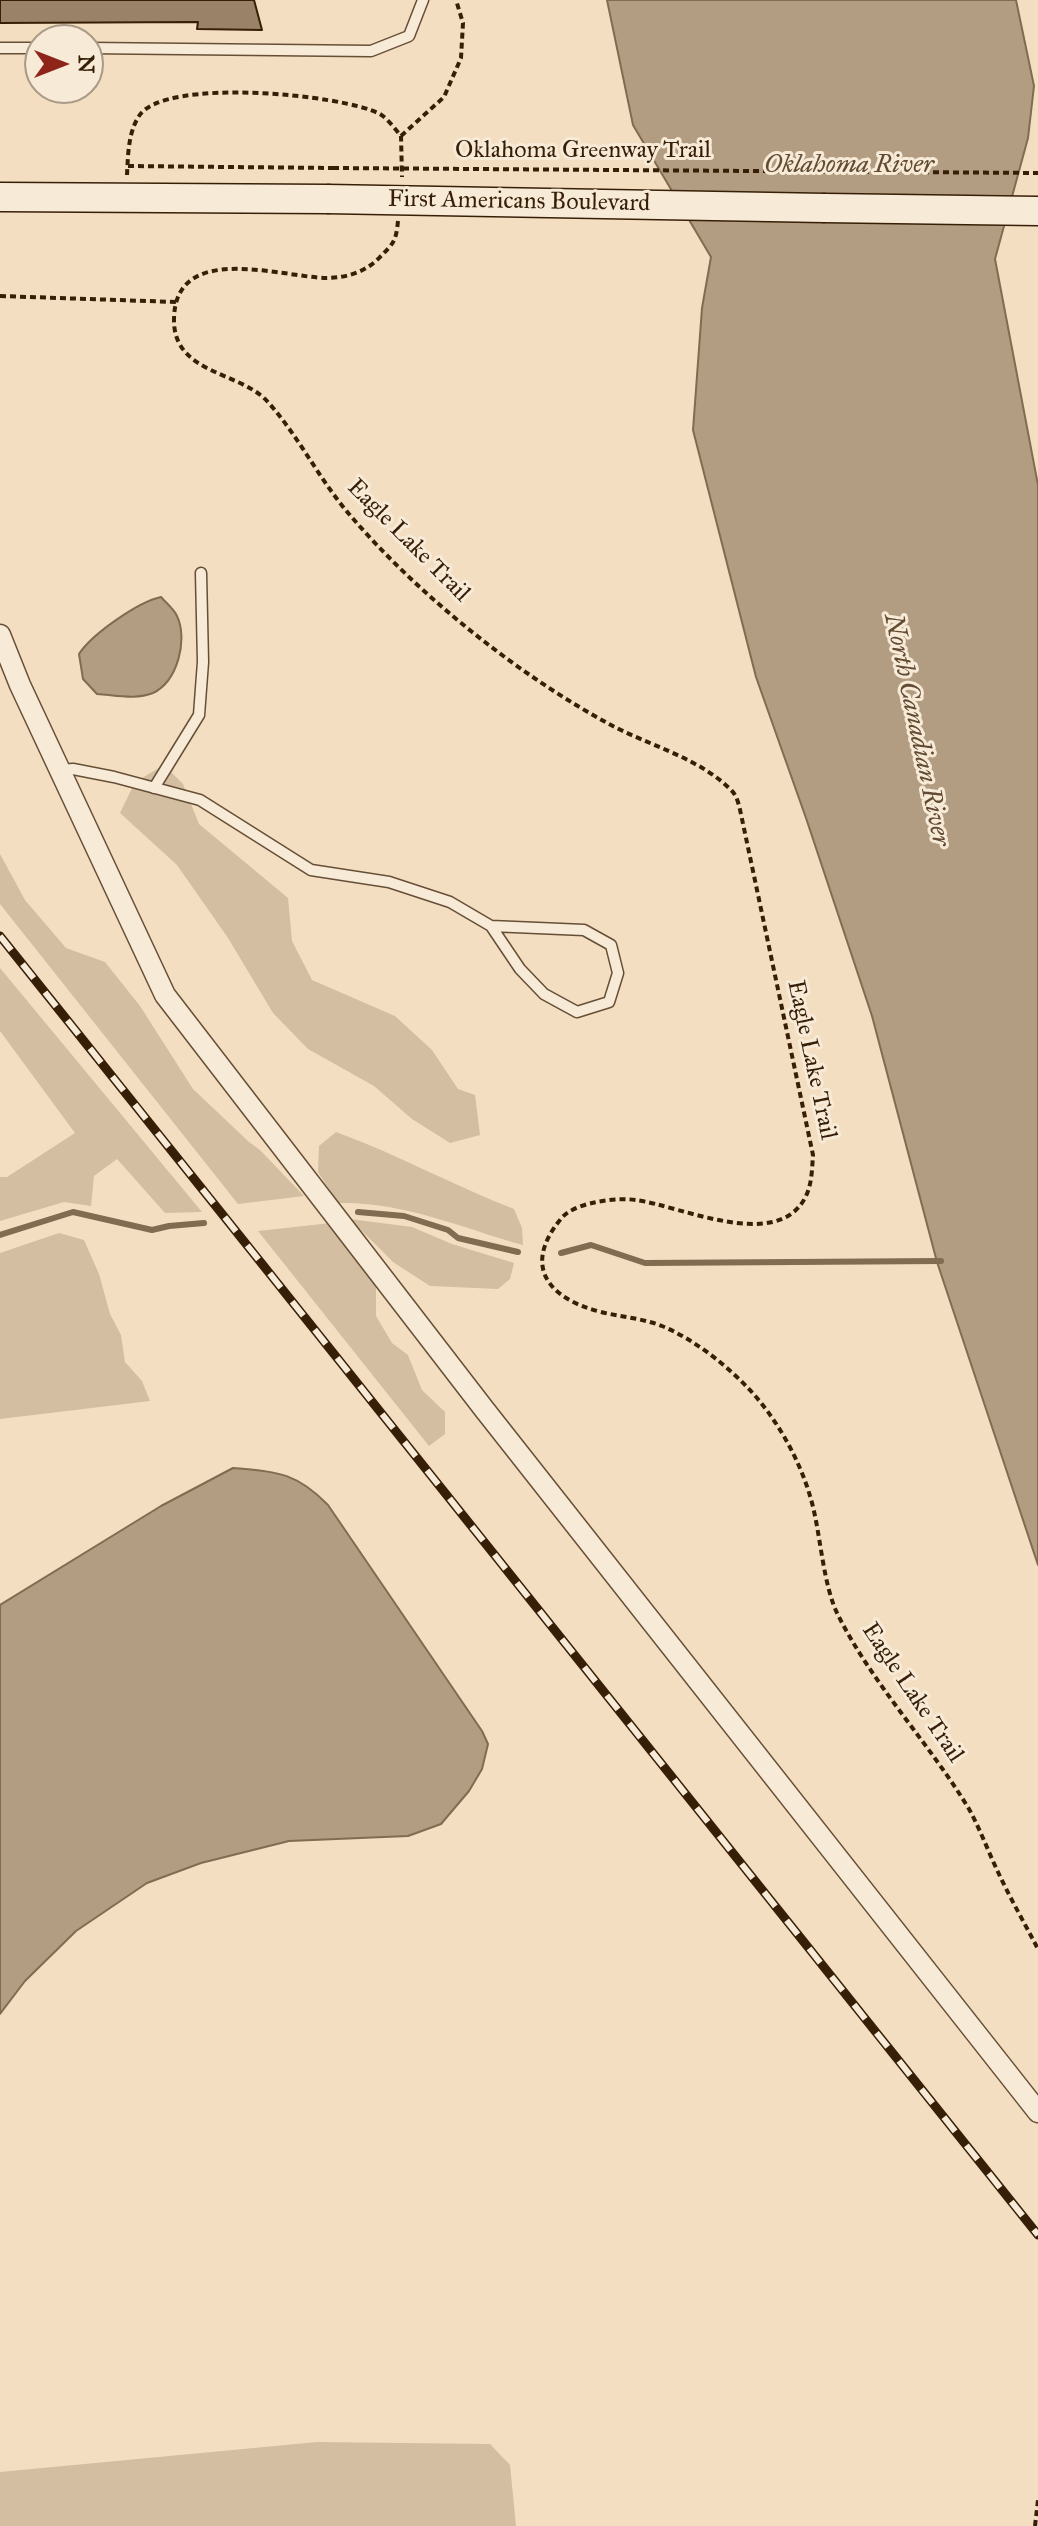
<!DOCTYPE html>
<style>
body{margin:0}
#map{position:relative;width:1038px;height:2526px;overflow:hidden;background:#f3dec1;font-family:"IM FELL Great Primer",serif}
canvas{display:block}
.north{position:absolute;left:24px;top:24px;width:80px;height:80px;box-sizing:border-box;background:#f7ead7;border:2px solid #aa9984;border-radius:50%;rotate:90deg;font-size:22px;font-weight:700;line-height:32px;text-align:center;color:#371f07}
.north::after{content:'';display:block;margin:auto;width:28px;height:36px;background:#8f2418;clip-path:polygon(50% 0,100% 100%,50% 72%,0 100%)}
</style>
<div id="map">
<canvas width="1038" height="2526"></canvas>
<div class="north">N</div>
</div>
<script>
const context = document.querySelector('canvas').getContext('2d');
context.lineJoin = 'round';
function fillPath(path, color) { context.fillStyle = color; context.fill(path, 'evenodd'); }
function strokePath(path, color, width, dash) { context.strokeStyle = color; context.lineWidth = width; context.lineCap = dash ? 'butt' : 'round'; context.setLineDash(dash || []); context.stroke(path); }
function drawText(font, color, halo, rows, align = 'center') {
  context.font = font + ' "IM FELL Great Primer",serif'; context.lineWidth = 6; context.setLineDash([]); context.textBaseline = 'middle'; context.strokeStyle = halo; context.fillStyle = color; for (const [text, x, y, turn = 0] of rows) {
    context.save(); context.translate(x, y); context.rotate((+turn || 0) * Math.PI / 180); context.textAlign = isNaN(turn) ? turn : align; if (halo) context.strokeText(text, 0, 0); context.fillText(text, 0, 0); context.restore();
  }
}
fillPath(new Path2D(`
 M164 765 183 784 199 824 288 898 292 941 312 980 395 1016 432 1050 458 1089 475 1095 480 1135 450 1143 412 1119 374 1086 308 1049 273 1013 228 938 177 865 120 813 135 782Z
 M0 854 25 900 66 948 105 962 140 1006 193 1089 249 1142 260 1150 304 1196 238 1204 0 904Z
 M0 968 202 1212 165 1213 117 1159 94 1176 91 1206 64 1202 0 1221V1177H7L75 1133 0 1031Z
 M336 1132C397 1154 454 1186 514 1209L522 1228 523 1245C462 1228 402 1201 338 1203L318 1172 319 1146Z
 M350 1219 412 1227 452 1244 514 1263 510 1279 498 1289 430 1286 393 1262Z
 M331 1223 376 1284V1316L392 1343 408 1355 422 1390 445 1412V1434L429 1446 258 1231Z
 M59 1233 84 1240 99 1274 110 1314 121 1335 125 1362 142 1381 150 1401 0 1419V1253Z
 M317 2442 490 2444 510 2465 516 2526H0V2472Z`), '#d3bea1');
const water = new Path2D(`
 M607 0H1016L1034 86 1028 138 995 259 1038 485V1565L937 1262 872 1016 806 818 756 677 693 430 702 308 711 257 633 125Z
 M161 597C166 603 174 609 177 616 188 639 178 681 153 693 136 700 115 695 97 694L83 679 79 654C92 634 138 602 161 597Z
 M233 1468C277 1472 296 1472 328 1505L482 1731 488 1744 482 1769 469 1791 441 1824 408 1836 289 1841 201 1863 147 1883 76 1931 25 1981 0 2014V1605L161 1506Z`);
fillPath(water, '#b39d82');
strokePath(water, '#816b51', 2);
strokePath(new Path2D(`
 M358 1212 404 1216 448 1230 458 1238 518 1252
 M0 1235 73 1212 152 1230 169 1226 204 1223
 M561 1253 591 1245 645 1263 941 1261`), '#816b51', 6);
const building = new Path2D(`
 M0 0H254L262 30 197 29 198 22 0 23Z`);
fillPath(building, '#998268');
strokePath(building, '#371f07', 2);
const lane = new Path2D(`
 M0 48H40
 M88 48 371 51 409 36 423 0
 M60 770 73 769 114 777 200 800 311 870 389 882 450 902 491 926 520 969 544 994 577 1012 609 1002 618 973 611 945 584 930 491 926
 M154 788 199 715 203 662 201 573`);
const street = new Path2D(`
 M0 635 20 685 165 995 484 1409 1038 2112`);
const secondary = new Path2D(`
 M0 197 327 199
 M825 208 1038 211`);
strokePath(lane, '#664f36', 13);
strokePath(street, '#664f36', 23);
strokePath(secondary, '#371f07', 31);
strokePath(new Path2D(`
 M401 136 444 97 461 58 463 23 456 0
 M128 166 333 168
 M127 175C128 156 128 133 139 116 163 77 342 94 380 114 388 119 395 129 401 136L402 177
 M398 221C396 241 394 243 380 257 366 272 346 278 326 278 281 277 175 241 174 319 173 374 239 371 267 401 298 435 319 479 349 514 417 594 518 675 611 725 650 746 700 758 732 791 738 797 740 810 742 819L813 1155C812 1169 812 1185 805 1198 776 1252 681 1206 636 1200 621 1198 606 1200 592 1203 582 1205 566 1211 560 1220 522 1267 549 1299 601 1312 621 1317 642 1318 662 1326 693 1339 724 1363 748 1388 775 1416 799 1458 810 1496 821 1531 822 1585 839 1617 874 1686 929 1743 969 1809 980 1829 988 1851 998 1872 1010 1898 1025 1924 1038 1949
 M0 296 176 302
 M1035 2526 1038 2500`), '#371f07', 4, [6, 4]);
strokePath(lane, '#f7ead7', 10);
strokePath(street, '#f7ead7', 20);
strokePath(secondary, '#f7ead7', 28);
const rail = new Path2D(`
 M0 936 1038 2235`);
strokePath(rail, '#371f07', 9);
strokePath(rail, '#f7ead7', 6, [18]);
const secondaryBridge = new Path2D(`
 M327 199 825 208`);
strokePath(secondaryBridge, '#371f07', 31, []);
strokePath(new Path2D(`
 M333 168 1038 173`), '#371f07', 4, [6, 4]);
strokePath(secondaryBridge, '#f7ead7', 28);
drawText('24px', '#371f07', '#f7ead7', [
 ["Oklahoma Greenway Trail",583,151],
 ["First Americans Boulevard",519,202,1],
 ["Eagle Lake Trail",408,541,45],
 ["Eagle Lake Trail",811,1060,78],
 ["Eagle Lake Trail",912,1693,56]
]);
drawText('italic 26px', '#624b32', '#f7ead7', [
 ["Oklahoma River",849,166],
 ["North Canadian River",916,730,78]
]);
</script>
